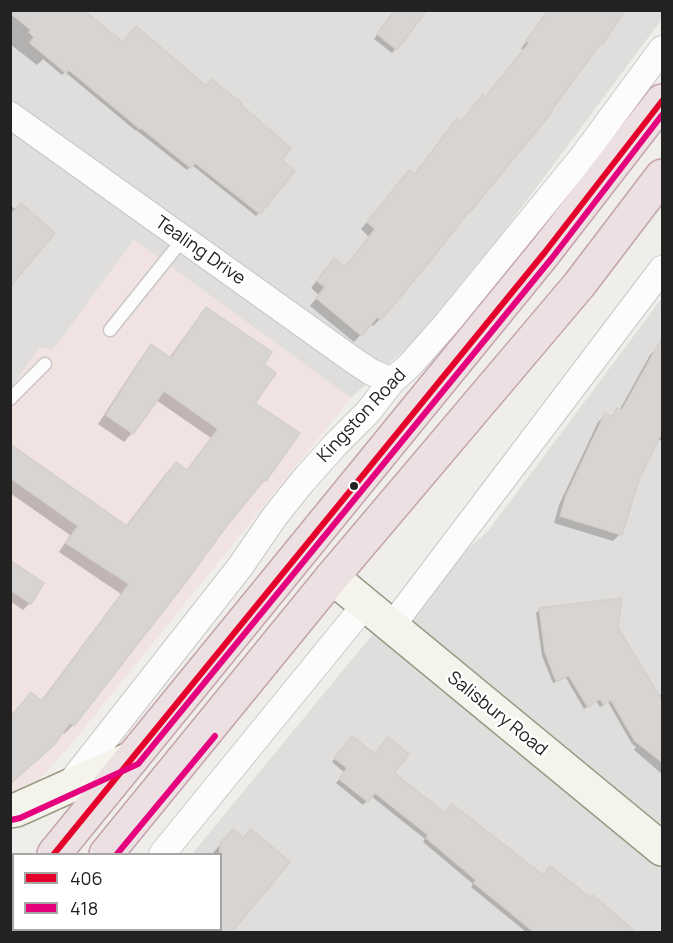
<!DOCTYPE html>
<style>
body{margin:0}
#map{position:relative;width:673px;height:943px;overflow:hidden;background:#f0eeeb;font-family:Manrope,sans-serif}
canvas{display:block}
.frame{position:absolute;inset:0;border:12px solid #222;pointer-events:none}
.legend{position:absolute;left:12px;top:853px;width:210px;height:78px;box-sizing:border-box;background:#fff;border:2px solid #a7a7a7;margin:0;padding:8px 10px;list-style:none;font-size:18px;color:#222}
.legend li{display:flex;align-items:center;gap:12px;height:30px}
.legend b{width:30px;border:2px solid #a7a7a7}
</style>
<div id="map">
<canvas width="673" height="943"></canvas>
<div class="frame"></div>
<ul class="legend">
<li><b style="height:8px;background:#e4002b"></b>406</li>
<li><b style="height:8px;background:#e5007d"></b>418</li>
</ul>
</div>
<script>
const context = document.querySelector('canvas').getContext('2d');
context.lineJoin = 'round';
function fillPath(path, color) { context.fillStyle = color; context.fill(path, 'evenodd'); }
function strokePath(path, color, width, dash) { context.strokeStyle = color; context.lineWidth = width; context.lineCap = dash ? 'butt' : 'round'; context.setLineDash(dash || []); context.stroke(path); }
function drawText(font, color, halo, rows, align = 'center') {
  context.font = font + ' Manrope,sans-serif'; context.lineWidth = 5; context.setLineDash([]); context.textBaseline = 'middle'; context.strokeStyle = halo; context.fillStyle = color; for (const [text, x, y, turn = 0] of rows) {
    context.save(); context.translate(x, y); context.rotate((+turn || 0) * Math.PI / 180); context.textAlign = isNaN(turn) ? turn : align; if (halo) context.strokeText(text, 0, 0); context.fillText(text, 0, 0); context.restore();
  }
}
fillPath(new Path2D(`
 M11 11H662V19L498 239 415 340 351 398 134 240 53 350 39 348 11 389Z
 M662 298V932H128L131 930H220V854H192L372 635 488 531Z`), '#dfdedc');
fillPath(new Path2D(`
 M134 240 351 398 69 747 32 787 11 797V389L39 348 53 350Z`), '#f1e3e1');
fillPath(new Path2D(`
 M10 10 122 44 239 105 280 160 293 171 256 216 192 165 187 170 136 130V131L65 72 62 75 43 59 37 65 10 44Z
 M392 10H423L392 53 374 39 394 12Z
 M548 10 600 44 594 51 380 319 373 326 370 324 354 342 310 306 319 295 311 288 327 267 344 268 369 237 361 229 403 179 414 176 450 127 457 120 460 123 476 103 485 98 523 50 521 49Z
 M10 205 16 210 10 285Z
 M206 309 262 365 253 403 265 480 256 488 73 725 64 734 62 732 10 783V711L14 714 40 702 121 594 59 552 70 535 10 493V446L125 527 167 472 176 464 186 471 211 438 156 400 132 433 124 442 98 424 143 355 152 346 169 358 198 318Z
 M657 348 662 350V441L657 439 637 480 620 534 613 541 554 523 559 505 598 422 605 415 610 417 618 410 619 411 650 355Z
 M10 562 30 603 23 610 10 601Z
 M539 610 617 628 658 697 662 693V774L634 750 636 747 632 744 608 702 600 707 596 701 584 709 566 678 553 683 542 656 536 613Z
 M348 742 392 773 444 815 632 932H526L471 887 473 884 423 842 425 839 371 796 363 805 336 783 345 773 332 762Z
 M226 838 229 932H208L204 930H220V854H212Z
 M134 930H176L174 932H131Z`), '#0003');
const building = new Path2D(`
 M10 10H83L123 42 136 26 206 86 211 79 242 103 241 105 291 148 282 160 295 171 260 214 195 163 191 168 141 128 140 129 69 70 66 73 30 43 34 37 29 32 31 30 10 13Z
 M395 10H427L397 50 377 34Z
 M548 10H625L602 45 600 44 551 111 552 112 470 212 469 211 432 259 381 320 377 317 362 336 316 298 325 287 317 281 334 258 345 267 375 229 367 222 409 170 415 174 457 118 461 122 483 94 485 97 529 43 526 41Z
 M21 203 55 233 10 287V215Z
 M206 307 272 352 264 364 276 373 255 403 300 433 266 481 264 480 222 532 188 579 74 726 70 723 54 745 10 784V718L31 692 42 701 129 584 66 543 78 526 10 478V444L127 526 176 462 187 470 218 429 164 391 133 434 106 415 151 344 171 358Z
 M663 336V430L639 480 622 535 560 516 566 496 605 413 612 417 617 408 622 410Z
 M10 560 44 583 31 604 10 590Z
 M622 598 618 628 663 702V763L635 741 611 700 604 705 600 699 588 707 569 676 556 681 545 652 539 608Z
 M352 736 375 754 388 737 409 754 394 773 445 813 452 804 543 875 550 866 591 898 593 895 637 933H535L474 883 476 880 426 838 428 835 375 793 368 802 339 779 347 768 334 758Z
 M233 829 243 838 251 829 290 862 231 933H220V843Z`);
fillPath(building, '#d7d4d2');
strokePath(building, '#d3d0cc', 1.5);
const lane = new Path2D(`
 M110 330 183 239
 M10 399 45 364`);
const street = new Path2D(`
 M10 115 353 360 371 372 392 381
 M391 627 662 269
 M68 786 240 567 275 516 303 481 335 445 368 412 392 381 409 366 448 322 584 155 662 49
 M162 854 365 605
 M98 932 100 930`);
const secondary = new Path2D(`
 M332 577 662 849
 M10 811 16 810 132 758
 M10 883 14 885
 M20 930 24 932`);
const highway = new Path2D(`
 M54 854 545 252 662 101
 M106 854 332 577 579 285 662 176
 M10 906 14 903
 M43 932 46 930`);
strokePath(lane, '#c9c8c7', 15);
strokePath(street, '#c9c8c7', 28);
strokePath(secondary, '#999a82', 36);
strokePath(highway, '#c5a2ac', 36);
strokePath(lane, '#fdfcfc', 12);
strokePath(street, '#fdfcfc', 26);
strokePath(secondary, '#f4f4ed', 33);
strokePath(highway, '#ece0e2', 33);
strokePath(new Path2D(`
 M54 854 545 252 662 101`), '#e4002b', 6);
strokePath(new Path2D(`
 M11 820 20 818 138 764 552 258 662 115
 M117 854 215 736`), '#e5007d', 6);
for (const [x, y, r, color] of [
 [354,486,5,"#222"]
]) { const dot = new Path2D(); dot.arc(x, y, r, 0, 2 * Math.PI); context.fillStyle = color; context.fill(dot); strokePath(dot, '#fff', 2); }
drawText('18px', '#222', '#fff', [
 ["Tealing Drive",200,251,35],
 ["Kingston Road",362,416,-47],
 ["Salisbury Road",497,714,39]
]);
</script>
